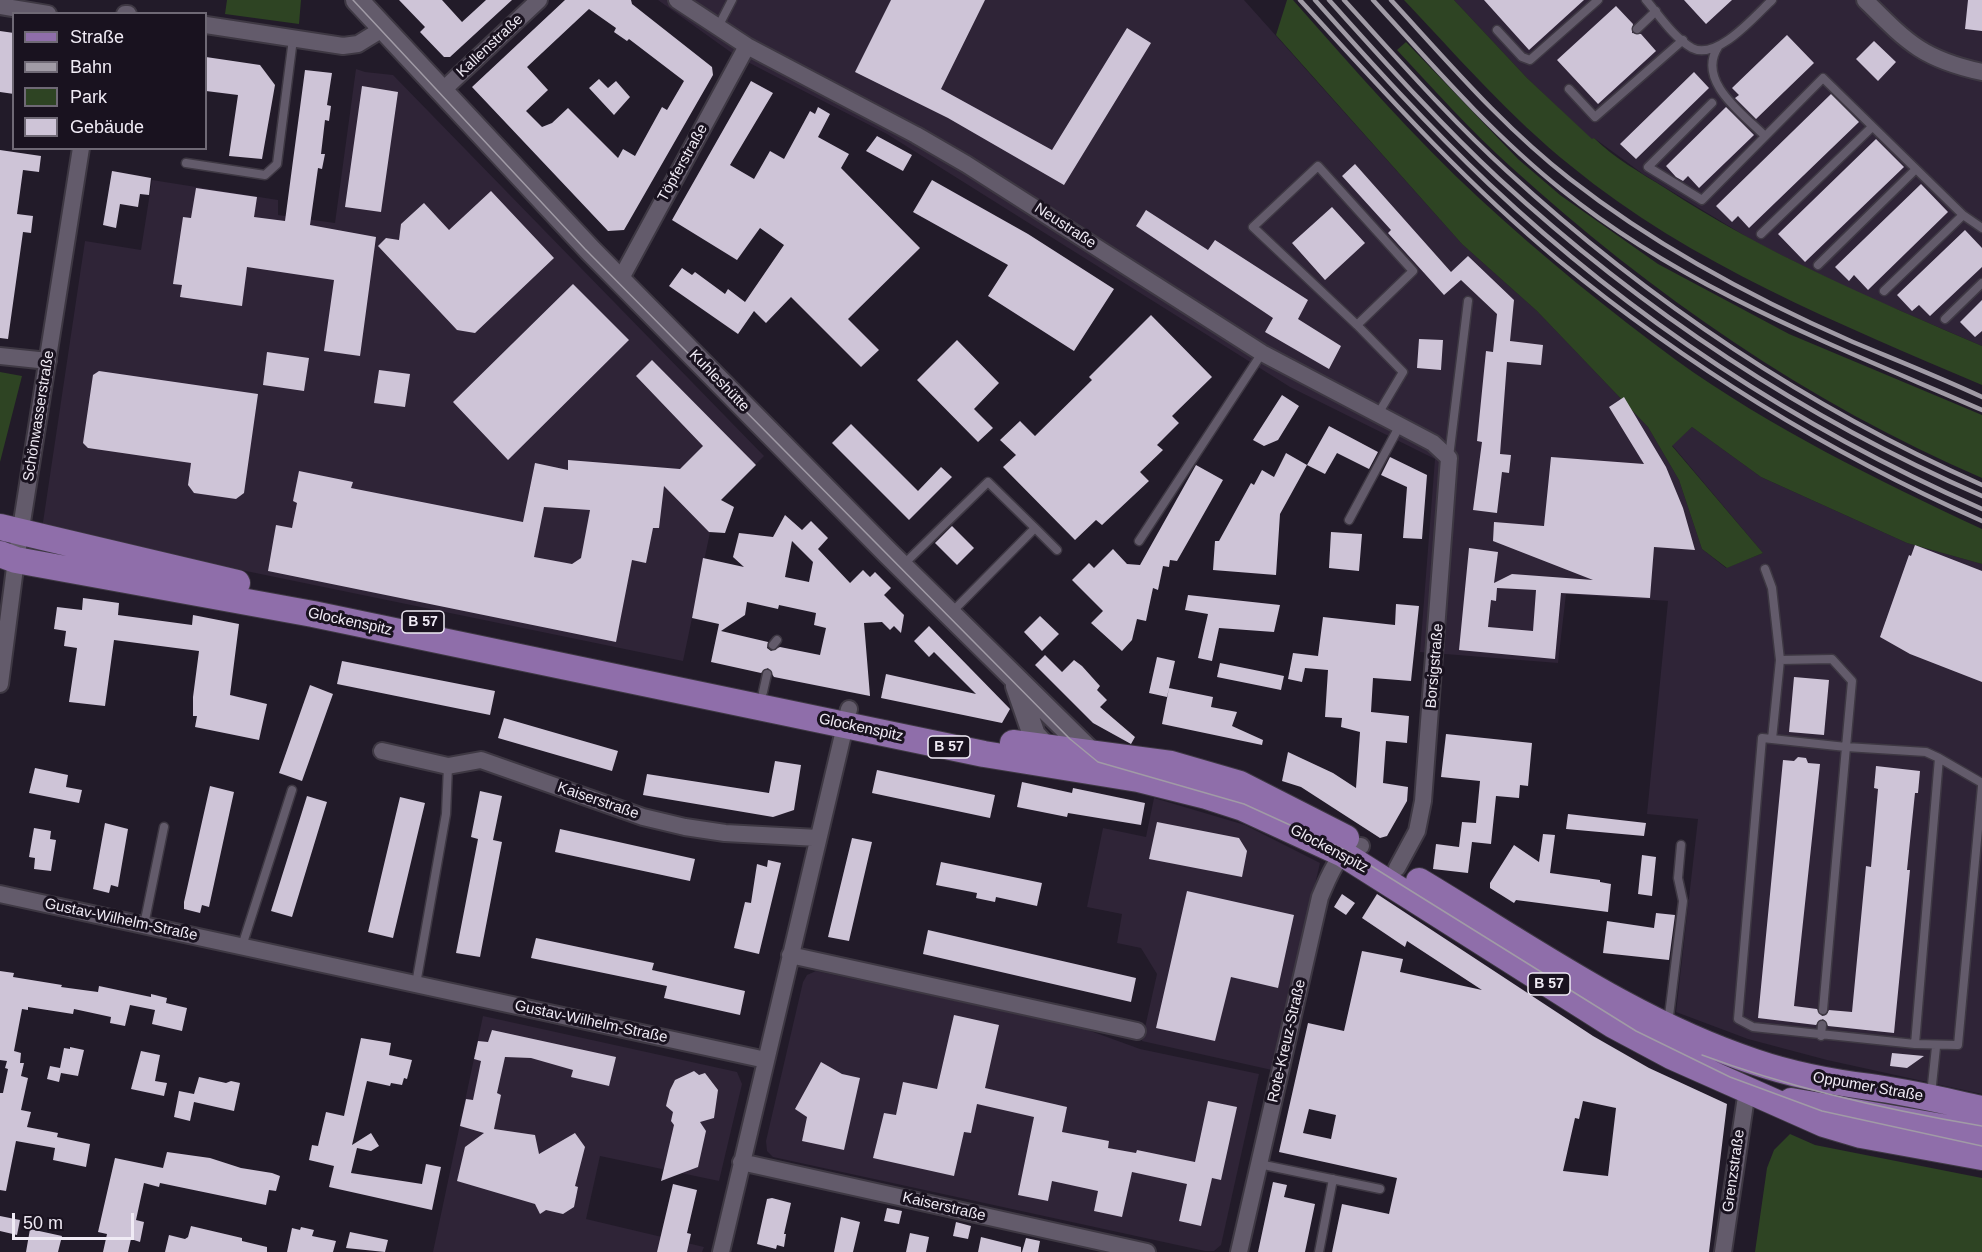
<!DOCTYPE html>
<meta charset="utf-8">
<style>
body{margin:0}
#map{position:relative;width:1982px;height:1252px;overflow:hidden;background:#221b29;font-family:Helvetica,sans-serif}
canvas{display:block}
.legend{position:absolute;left:12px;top:12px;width:195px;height:138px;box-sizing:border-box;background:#19121f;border:2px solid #6f6975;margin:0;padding:8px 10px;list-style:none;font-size:18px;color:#f0ebf5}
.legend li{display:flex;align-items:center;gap:12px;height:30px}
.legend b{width:30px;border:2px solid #6f6975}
.scale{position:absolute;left:12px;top:1213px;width:122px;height:27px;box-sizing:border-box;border:3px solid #f0ebf5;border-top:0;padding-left:8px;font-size:18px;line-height:21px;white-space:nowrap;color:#f0ebf5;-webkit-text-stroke:4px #19121f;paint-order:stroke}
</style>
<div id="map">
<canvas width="1982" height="1252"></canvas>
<ul class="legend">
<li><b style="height:8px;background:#8f6eaa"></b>Straße</li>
<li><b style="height:8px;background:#a19ba6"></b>Bahn</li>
<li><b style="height:16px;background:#2e4423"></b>Park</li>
<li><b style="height:16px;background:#cec4d7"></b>Gebäude</li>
</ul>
<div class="scale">50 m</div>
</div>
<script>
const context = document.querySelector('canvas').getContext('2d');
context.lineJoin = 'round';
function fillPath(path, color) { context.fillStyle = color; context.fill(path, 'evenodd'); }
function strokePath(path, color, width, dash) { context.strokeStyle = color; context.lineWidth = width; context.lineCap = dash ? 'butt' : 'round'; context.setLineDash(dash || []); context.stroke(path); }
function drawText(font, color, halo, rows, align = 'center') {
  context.font = font + ' Helvetica,sans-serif'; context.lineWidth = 6; context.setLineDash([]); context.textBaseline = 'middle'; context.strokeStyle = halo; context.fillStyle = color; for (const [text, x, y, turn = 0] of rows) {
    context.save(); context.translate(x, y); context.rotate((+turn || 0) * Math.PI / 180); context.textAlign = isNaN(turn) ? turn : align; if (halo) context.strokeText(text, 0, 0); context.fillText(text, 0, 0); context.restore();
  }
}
fillPath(new Path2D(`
 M658 0H1244L1462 244 1537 311 1648 427 1679 480 1702 549 1726 568 1763 553 1672 445 1692 427 1761 477 1907 543 1982 564V1094L1827 1060 1748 1039 1676 1012 1698 819 1647 814 1668 601 1566 594 1558 663 1420 652 1435 459 1290 387 887 134 736 56Z
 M1454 0H1982V346L1847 288 1755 242 1643 174 1594 138 1592 140 1527 78Z
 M356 69 365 72 393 75 764 456 716 504 683 661 42 529 85 241 141 250 152 180 278 200V215L335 223Z
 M1154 798 1245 825 1320 863 1272 1070 1142 1041 1157 974 1141 948 1117 943 1122 914 1087 907 1103 828 1146 837Z
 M816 971 1085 1029 1140 1049 1259 1074 1221 1245 1214 1251H1205L773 1157 767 1151 766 1141 803 982 807 975Z
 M483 1016 737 1072 742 1084 719 1181 600 1156 586 1219 704 1247 702 1252H433Z`), '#2f2437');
fillPath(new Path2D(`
 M227 0H301L299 24 225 14Z
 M1287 0H1293C1353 68 1413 137 1480 199 1542 256 1608 310 1676 360 1769 427 1879 481 1982 529V564L1907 543 1761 477 1692 427 1672 446 1763 553 1727 568 1702 549 1679 480 1648 427 1537 311 1462 244 1276 35Z
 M1404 0H1454L1527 78 1592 139 1594 138C1614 158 1641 173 1665 188 1764 253 1873 299 1982 346V385C1842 325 1690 264 1571 166 1510 117 1458 57 1404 0Z
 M1406 42 1518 159 1560 195 1658 264 1789 334 1982 415V478C1808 403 1651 294 1511 167 1471 131 1434 90 1397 50Z
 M0 372 22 376 0 462Z
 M1790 1134 1815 1145 1982 1178V1252H1755L1767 1168 1774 1150Z`), '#2e4423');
fillPath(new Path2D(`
 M399 0H442L462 22 486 0H512L450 57H444L420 32 425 27Z
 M565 0H631L632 4 712 67 713 75 624 230 608 231 472 87ZM589 9 616 28 614 32 627 41 629 39 684 81 667 110 662 107 635 156 623 149 618 158 568 108 552 123 542 127 526 111 548 90 527 67Z
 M891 0H985L941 89 1052 150 1127 28 1151 43 1064 185 948 118 855 72Z
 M1484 0H1584L1529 50Z
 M1684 0H1732L1706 24Z
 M1968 0H1982V31L1965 29Z
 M1616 6 1633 24 1632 33 1641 34 1656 51 1598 104 1557 60Z
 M0 31 14 33V94L0 92Z
 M1787 35 1814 63 1756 119 1735 98 1739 95 1732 88Z
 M1874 41 1896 62 1878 81 1856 59Z
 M206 57 260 65 275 85 262 159 229 156 238 95 206 91Z
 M305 70 332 73 327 105 331 106 329 121 325 120 321 154H325L322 169 318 168 310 225 376 237 360 356 324 351 334 280 247 267 242 306 180 297 182 285 173 284 183 217 191 218 196 188 257 197 254 217 285 221Z
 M1694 72 1709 88 1636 159 1620 144Z
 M599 79 608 88 616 81 630 97 614 115 589 88Z
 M751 81 773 93 730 165 754 179 770 151 784 159 810 111 815 114 818 107 830 114 818 137 849 154 841 168 920 248 848 319 879 350 861 367 791 297 766 323 754 311 738 334 669 286 682 268 692 275 695 272 725 294 728 289 745 302 784 245 760 228 737 260 672 220Z
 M362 86 398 92 381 212 345 207Z
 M1831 94 1859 122 1749 228 1738 216 1732 222 1716 206Z
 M1726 107 1754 135 1699 188 1688 176 1683 181 1676 177 1666 166Z
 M877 136 912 155 903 171 866 151Z
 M1876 139 1904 167 1805 262 1778 234Z
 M0 150 41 156 39 172 23 170 17 214 33 216 31 233 23 232 8 339 0 338Z
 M1355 164 1451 272 1468 256 1514 300 1510 341 1543 345 1541 365 1507 362 1500 454 1511 455 1509 473 1502 472 1497 513 1473 510 1482 442 1477 441 1486 351 1493 352 1497 314 1461 280 1444 295 1388 233 1391 230 1342 176Z
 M112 171 151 178 149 195 140 194 138 207 120 204 116 228 103 225Z
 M932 180 1028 234 1114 289 1074 351 988 296 1008 265 913 212Z
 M1921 184 1948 212 1868 290 1854 275 1849 281 1835 267Z
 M491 191 554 258 475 333 457 330 378 246 386 238 399 240 401 224 424 203 449 230Z
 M1332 207 1365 243 1325 280 1292 243Z
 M1146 210 1208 250 1215 240 1308 300 1298 319 1341 346 1329 369 1265 332 1273 318 1136 226Z
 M1965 230 1982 248V267L1930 316 1919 305 1912 311 1897 295Z
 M573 284 629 340 508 460 453 402Z
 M1982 300V331L1975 337 1960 322Z
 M1151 315 1212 377 1172 416 1179 423 1157 445 1163 450 1140 472 1149 481 1102 525 1096 520 1075 540 1003 467 1016 455 1000 440 1020 421 1035 436 1092 380 1089 377Z
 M1419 339 1443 340 1441 370 1417 368Z
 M957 340 999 383 974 409 993 428 978 442 917 380Z
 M267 352 309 358 304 391 263 385Z
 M652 360 756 465 721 500 734 507 725 533 709 532 664 486 659 528H653L646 563 632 560 616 642 268 571 276 525 292 528 297 503 293 501 299 471 353 482 351 488 523 522 535 463 568 470V460L680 469 703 446 636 376ZM544 507 590 510 581 558 572 564 534 557Z
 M379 370 410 374 405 407 374 403Z
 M99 371 258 394 244 493 236 499 194 493 188 485 191 463 88 448 83 443 93 375Z
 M1282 395 1299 406 1278 440 1264 446 1253 440Z
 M1624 397 1666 467 1683 508 1695 550 1654 547 1650 598 1561 593 1555 659 1459 650 1469 548 1498 552 1494 583 1512 574 1593 580 1493 541 1494 522 1544 526 1551 457 1644 464 1609 407ZM1497 588 1536 590 1533 631 1488 627 1491 600 1496 601Z
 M851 424 918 491 941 467 952 477 909 520 832 443Z
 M1329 426 1378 452 1369 469 1337 453 1325 474 1307 465Z
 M1286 453 1307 465 1280 514 1276 575 1213 570 1215 541H1219L1251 483 1254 485 1262 470 1274 477Z
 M1390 457 1427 475 1422 539 1403 538 1407 487 1381 475Z
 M1196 465 1223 480 1177 561 1170 560 1169 567 1163 566 1158 590 1153 588 1146 621 1137 619 1132 640 1122 651 1091 623 1103 611 1072 580 1089 563 1094 568 1113 549 1127 564 1140 565Z
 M785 515 802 530 811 521 828 538 818 549 850 583 863 570 870 577 875 572 891 588 884 595 904 615 901 633 894 626 890 630 882 622 864 623 870 696 774 677 768 668 761 673 711 662 719 624 692 618 703 558 744 567 733 557 739 533 773 537ZM792 541 813 562 809 582 785 577ZM747 602 778 609 779 605 816 613 814 625 826 628 820 655 780 647 771 651 767 648 768 642 721 631 745 615Z
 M952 526 974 548 957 565 935 543Z
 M1331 532 1362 534 1359 571 1329 568Z
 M1915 545 1982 571V682L1910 654 1880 637 1909 555 1911 556Z
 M1188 595 1280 605 1274 632 1219 628 1212 661 1198 658 1208 614 1185 610Z
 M83 598 119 603 118 615 192 625 193 615 239 624 230 695 267 704 259 740 195 727 197 716H193V697L199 651 114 640 105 706 69 702 77 648 64 646 66 631 54 629 57 607 82 610Z
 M1396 604 1419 606 1411 681 1373 678 1371 712 1409 716 1407 743 1386 741 1383 783 1408 787 1407 801 1387 836 1380 838 1301 787 1282 781 1288 752 1333 773 1356 788 1360 732 1341 727 1342 718 1325 717 1328 670 1305 668 1302 682 1288 679 1293 653 1318 656 1323 617 1395 625Z
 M1040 616 1059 634 1042 651 1024 632Z
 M929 626 1010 709 1002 723 881 698 886 674 976 694 934 652 929 657 914 641Z
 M1045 655 1062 672 1074 660 1082 666 1100 686 1097 690 1107 700 1100 707 1135 737 1131 744 1093 723 1035 665Z
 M1157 657 1175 661 1167 697 1149 693Z
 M342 661 495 691 490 715 337 684Z
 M1220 663 1284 676 1281 690 1217 677Z
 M1794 677 1829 680 1824 735 1789 732Z
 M310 685 333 694 302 781 279 773Z
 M1169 688 1213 697 1211 707 1237 712 1232 726 1263 740 1262 745 1162 724Z
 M504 718 618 751 612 771 498 738Z
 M1446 734 1532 743 1528 786 1520 785 1519 798 1496 796 1491 844 1472 842 1468 873 1433 869 1436 844 1459 847 1462 822 1476 823 1480 781 1441 777Z
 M1798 757 1806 758 1808 763 1820 764 1794 1006 1817 1009 1822 1016 1826 1015 1829 1010 1852 1012 1866 866 1871 867 1878 789 1874 788 1876 766 1920 771 1918 793H1915L1907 870H1910L1894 1033 1828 1026 1823 1019 1816 1025 1758 1018 1783 760 1794 761Z
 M775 761 801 765 794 810 773 817 643 795 647 774 769 793Z
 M35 768 68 775 66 787 82 790 79 803 29 793Z
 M877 770 995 795 990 818 872 793Z
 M1022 782 1072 793 1073 788 1145 803 1141 825 1068 813 1067 817 1017 807Z
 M210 786 234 792 209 907 202 905 200 913 184 909V902Z
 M480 791 502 796 493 840 502 842 480 957 456 953 478 839 471 837Z
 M307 796 327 802 292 917 271 911Z
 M400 797 425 803 393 938 368 932Z
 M1568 814 1646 823 1644 836 1566 829Z
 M1157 822 1239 838 1247 851 1242 877 1149 859Z
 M105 823 128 829 118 887 111 885 109 893 93 889Z
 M34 828 51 831 50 839 56 840 51 871 34 869 35 858 29 857Z
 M560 829 695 859 690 881 555 852Z
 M1543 834 1555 835 1550 873 1600 880V882L1611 884 1608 912 1516 900 1514 903 1490 888V883L1514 845 1539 862Z
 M852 838 872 842 849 941 828 937Z
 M1642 855 1656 857 1652 896 1638 894Z
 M768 860 781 863 759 954 734 948 745 902 751 903 757 864 767 867Z
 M941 862 1042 883 1037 906 996 897 995 902 976 898 977 893 936 885Z
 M1187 891 1294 915 1278 988 1231 977 1215 1041 1156 1028Z
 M1342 894 1355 903 1346 915 1334 907Z
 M1377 894 1593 1036 1649 1068 1727 1104 1709 1252H1332L1342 1204 1389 1214 1397 1178 1279 1152 1308 1023 1344 1031 1362 951 1403 959 1400 972 1482 990 1407 941 1405 947 1362 918ZM1583 1101 1616 1108 1608 1176 1563 1171 1575 1118 1579 1119ZM1309 1109 1336 1115 1331 1139 1303 1133Z
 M1656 913 1675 915 1669 960 1603 953 1607 921 1654 928Z
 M928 930 1136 978 1131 1002 923 954Z
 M536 938 654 963 652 970 745 991 740 1015 664 998 667 986 531 958Z
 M0 971 14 973 13 977 62 985 61 987 98 992 99 986 151 997V994L167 998 166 1003 187 1008 182 1031 152 1024 155 1010 130 1005 125 1026 110 1023 111 1017 74 1009 73 1014 28 1007V1010L22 1009 14 1051 21 1053 20 1063H24L21 1076 28 1078 21 1110 31 1112 27 1127 58 1133 57 1137 90 1144 86 1167 53 1160 55 1148 16 1141 6 1191 0 1190V1093H3L8 1069 5 1068 7 1061 0 1060Z
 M954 1015 999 1025 985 1088 1067 1107 1062 1132 1109 1141 1108 1148 1136 1153 1137 1150 1195 1162 1208 1101 1237 1107 1221 1180 1212 1178 1201 1226 1179 1221 1187 1184 1132 1172 1122 1217 1094 1211 1098 1191 1052 1181 1048 1201 1018 1195 1034 1117 977 1104 971 1133 964 1132 954 1176 873 1158 884 1113 896 1115 903 1082 937 1089Z
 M492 1030 616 1057 609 1086 571 1077 573 1070 531 1058 505 1057 497 1093 501 1095 494 1129 535 1135 539 1154 575 1133 585 1147 575 1186 578 1187 574 1207 563 1214 546 1210 540 1214 535 1204 457 1181 465 1147 484 1133 460 1126 466 1099 473 1100 481 1061 474 1059 478 1041 488 1042Z
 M361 1038 391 1043 389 1055 412 1060 407 1079 404 1078 402 1085 391 1083 390 1086 367 1081 352 1145 371 1133 379 1146 371 1151 357 1148 351 1173 422 1184 426 1164 441 1167 432 1210 329 1187 334 1166 309 1160 312 1145 318 1146 326 1112 344 1116Z
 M70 1047 84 1050 78 1076 61 1073 59 1082 47 1079 50 1066 60 1068 64 1048 70 1049Z
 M141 1051 160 1055 155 1081 167 1083 164 1096 131 1089Z
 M1892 1053 1924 1056 1907 1068 1890 1066Z
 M821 1062 842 1074 860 1078 844 1150 802 1141 807 1117 795 1109Z
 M694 1071 699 1075 705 1073 718 1090 714 1118 700 1122 706 1131 698 1167 661 1181 674 1125 671 1121 673 1112 666 1106 670 1090 675 1080Z
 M199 1077 226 1083 231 1081 240 1083 234 1111 194 1102 190 1121 174 1117 179 1091 194 1094Z
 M167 1152 210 1158 241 1168 272 1173 280 1176 276 1191 269 1190 266 1205 160 1183 159 1187 144 1183 136 1220 144 1222 140 1242 131 1239 128 1252H103L107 1234 98 1232 115 1158 163 1168Z
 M1273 1182 1287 1185 1284 1197 1315 1204 1305 1252H1258Z
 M673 1184 697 1190 687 1233 691 1234 687 1252H657Z
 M772 1198 791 1203 784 1234H786L784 1247 777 1245 776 1249 757 1244 767 1199Z
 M887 1208 902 1211 899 1224 884 1221Z
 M0 1216 20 1220 17 1235 0 1231Z
 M841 1217 860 1222 853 1252H834Z
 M956 1222 971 1226 968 1239 953 1236Z
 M191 1226 242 1238V1241L267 1247V1252H165L169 1235 185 1239 188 1237Z
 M301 1227 314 1230 312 1236 336 1241 333 1252H287L292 1228 300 1230Z
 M30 1229 62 1236 58 1252H26Z
 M350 1232 388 1240 385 1252 346 1248Z
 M910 1233 929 1237 926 1252H906Z
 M981 1237 1021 1247V1252H978Z
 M1026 1238 1040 1241 1038 1252H1022Z`), '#cec4d7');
const lane = new Path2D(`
 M1646 0C1659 15 1674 38 1692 48 1717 61 1755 16 1772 0
 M718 27 732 0
 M1637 29 1656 11
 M1497 30 1522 57 1530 60 1598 0
 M1718 47C1696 81 1743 114 1765 136
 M1569 89 1595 117 1683 40
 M1712 103 1648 167 1702 200 1823 78 1963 215 1982 228
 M186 163 265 175 277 164 293 39
 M1761 234 1872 127
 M1818 265 1916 169
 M1884 291 1963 215
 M1945 319 1982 283
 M1357 325 1413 271 1318 166 1253 227 1357 325 1403 372 1378 414
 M1449 457 1468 301
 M1349 520 1400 425
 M1035 528 1057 550
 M1139 541 1262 353
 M903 565 988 482 1035 528 950 614
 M1765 569 1772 588 1780 660
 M773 645 777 640
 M763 692 767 674
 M1772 739 1780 660 1832 659 1852 681 1846 747 1772 739 1762 738 1738 1019 1753 1027 1915 1044
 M1982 783 1939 758 1915 1044 1958 1045 1982 786
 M144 925 164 827
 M242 946 292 790
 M416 984 446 814 448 766
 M1823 1010 1846 747 1926 752 1939 758
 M1668 1024 1683 901 1678 878 1681 845
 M1821 1036 1822 1025
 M1931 1094 1936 1047
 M1259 1164 1380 1189
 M1319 1252 1333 1179`);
const street = new Path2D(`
 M677 0 747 46 916 135 966 164 1262 353 1433 443 1449 458 1423 801 1417 831 1397 868
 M1865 0C1907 42 1922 59 1982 72
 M0 6 48 14
 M125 14H128
 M206 25 343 46 358 44 384 28
 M442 91 539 0
 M620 280 747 46
 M0 356 48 361
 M0 684 16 560 81 148
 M382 751 448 766 481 760 643 817 685 827 725 833 818 838
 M0 894 766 1060
 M790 955 1137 1031
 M741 1162 1147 1252
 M721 1252 849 709
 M1239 1252 1320 897C1329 877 1337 850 1361 846
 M1723 1252 1747 1090`);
const secondary = new Path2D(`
 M357 0 591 251 888 553 1090 752
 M1017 686 1034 735 1053 756`);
const primary = new Path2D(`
 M0 527 237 583
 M0 554 16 560 313 614 984 754 1138 779 1206 796 1243 808 1343 854 1613 1025 1671 1056 1824 1124 1861 1135 1982 1157
 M1013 743 1171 764 1240 784 1346 838
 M1419 881C1528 946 1634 1022 1755 1062 1793 1075 1831 1082 1870 1087 1908 1092 1945 1101 1982 1109
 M1791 1101 1982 1134`);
strokePath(lane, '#3e3843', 11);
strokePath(street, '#3e3843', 20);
strokePath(secondary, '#3e3843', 26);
strokePath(primary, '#3e3843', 28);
strokePath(lane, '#635b6b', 8);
strokePath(street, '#635b6b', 16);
strokePath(secondary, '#635b6b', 22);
strokePath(primary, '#8f6eaa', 26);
strokePath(new Path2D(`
 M353 0 585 249 1070 739 1098 762 1244 804 1347 851 1636 1031 1730 1077 1822 1111 1982 1146
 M1702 1055C1793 1089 1887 1110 1982 1126`), '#a19ba6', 1.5);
strokePath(new Path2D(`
 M1300 0C1382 90 1464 182 1558 260 1688 367 1829 453 1982 521
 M1315 0C1371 63 1428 126 1489 184 1633 320 1801 429 1982 509
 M1329 0C1384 61 1438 122 1498 178 1641 310 1804 418 1982 496
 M1344 0C1397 58 1449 118 1507 171 1647 300 1807 407 1982 485
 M1373 0C1433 66 1492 134 1562 190 1686 290 1838 347 1982 410
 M1391 0C1448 62 1503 127 1570 179 1653 244 1757 300 1853 342 1896 360 1939 377 1982 397`), '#a19ba6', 4.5);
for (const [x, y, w] of [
 [423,622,42],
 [949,747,42],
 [1549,984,42]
]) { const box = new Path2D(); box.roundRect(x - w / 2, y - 11, w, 22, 4.5); context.fillStyle = '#19121f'; context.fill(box); strokePath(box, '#f0ebf5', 1.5); }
drawText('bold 14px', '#f0ebf5', null, [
 ["B 57",423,622],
 ["B 57",949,747],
 ["B 57",1549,984]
]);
drawText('15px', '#f0ebf5', '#19121f', [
 ["Kallenstraße",490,46,-43],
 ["Töpferstraße",683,163,-61],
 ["Neustraße",1065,226,33],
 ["Kuhleshütte",719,381,46],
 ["Schönwasserstraße",39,416,-81],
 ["Glockenspitz",350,622,12],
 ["Borsigstraße",1435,666,-85],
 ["Glockenspitz",861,728,12],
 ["Kaiserstraße",598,801,19],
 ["Glockenspitz",1329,849,28],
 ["Gustav-Wilhelm-Straße",121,920,12],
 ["Gustav-Wilhelm-Straße",591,1022,12],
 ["Rote-Kreuz-Straße",1287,1041,-77],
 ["Oppumer Straße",1868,1087,10],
 ["Grenzstraße",1734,1171,-82],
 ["Kaiserstraße",944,1207,13]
]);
</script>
